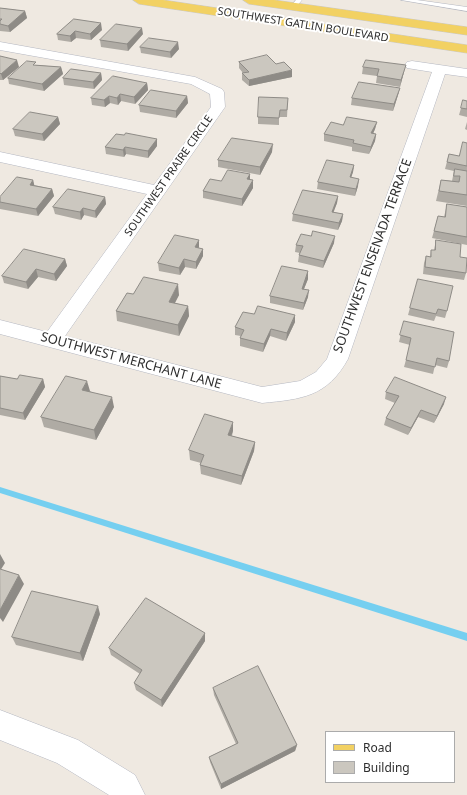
<!DOCTYPE html>
<style>
body{margin:0}
#map{position:relative;width:467px;height:795px;overflow:hidden;background:#efe9e1;font-family:"Noto Sans",sans-serif}
canvas{display:block}
.legend{position:absolute;left:325px;top:731px;width:130px;height:52px;box-sizing:border-box;background:#fff;border:1px solid #ababab;margin:0;padding:5px 7px;list-style:none;font-size:12px;color:#2e2e2e}
.legend li{display:flex;align-items:center;gap:8px;height:20px}
.legend b{width:20px;border:1px solid #ababab}
</style>
<div id="map">
<canvas width="467" height="795"></canvas>
<ul class="legend">
<li><b style="height:5px;background:#f2d163"></b>Road</li>
<li><b style="height:11px;background:#cbc7bf"></b>Building</li>
</ul>
</div>
<script>
const context = document.querySelector('canvas').getContext('2d');
context.lineJoin = 'round';
function fillPath(path, color) { context.fillStyle = color; context.fill(path, 'evenodd'); }
function strokePath(path, color, width, dash) { context.strokeStyle = color; context.lineWidth = width; context.lineCap = dash ? 'butt' : 'round'; context.setLineDash(dash || []); context.stroke(path); }
function drawText(font, color, halo, rows, align = 'center') {
  context.font = font + ' "Noto Sans",sans-serif'; context.lineWidth = 4; context.setLineDash([]); context.textBaseline = 'middle'; context.strokeStyle = halo; context.fillStyle = color; for (const [text, x, y, turn = 0] of rows) {
    context.save(); context.translate(x, y); context.rotate((+turn || 0) * Math.PI / 180); context.textAlign = isNaN(turn) ? turn : align; if (halo) context.strokeText(text, 0, 0); context.fillText(text, 0, 0); context.restore();
  }
}
fillPath(new Path2D(`
 M0 487 467 633V641L0 493Z`), '#75cff0');
const service = new Path2D(`
 M296 0H302L296 7H292L291 6Z
 M401 0H417L467 7V11Z`);
const minor = new Path2D(`
 M0 42 195 77 222 89 224 92 225 107 65 336 262 387 300 381 316 372 327 359 432 72 407 68 405 65 407 62 412 61 467 69V77L445 74 348 359C327 397 302 399 262 403L0 334V320L47 332 147 194 0 162V152L154 185 211 107 210 94 191 84 0 50Z
 M0 710 78 740 135 775 145 795H109L57 763 0 740Z`);
const primary = new Path2D(`
 M133 0H163L467 45V53L139 4Z
 M243 0H274L467 27V35L249 4Z`);
strokePath(service, '#b4b7c1', 1);
strokePath(minor, '#b4b7c1', 1);
strokePath(primary, '#c9c9c9', 1);
fillPath(service, '#fff');
fillPath(minor, '#fff');
fillPath(primary, '#f2d163');
fillPath(new Path2D(`
 M0 8 25 11 27 18 10 32 0 31Z
 M74 19 102 30 91 40 76 38 71 42 58 40 57 34Z
 M143 34 128 51 101 47 100 40Z
 M140 47 179 49 171 58 141 53Z
 M0 56 19 67 3 80H0Z
 M239 62 276 64 292 77 249 86 242 80V73H243L239 68Z
 M36 65 61 67 63 74 44 91 9 84 8 78Z
 M363 67 404 72 400 87 376 83 377 76 362 74Z
 M101 73 102 80 94 89 64 85 63 78Z
 M147 83 148 90 135 104 121 101 118 105 110 103 105 107 92 105 91 98Z
 M400 88 398 95 393 111 351 105 352 98Z
 M187 96 188 103 176 118 140 112 139 105Z
 M288 98 287 117H279V125L258 124V117Z
 M467 101V117L459 115 461 108Z
 M58 117 60 124 44 141 15 136 13 129Z
 M377 122 375 129 373 134H376L375 141 369 154 352 151V147L324 141V134L343 125Z
 M467 122V130L465 129Z
 M124 135 157 139V146L148 158 126 154 124 157 106 154 105 147Z
 M467 143V206L436 201 441 180 452 181 454 171 445 169 449 154 459 156Z
 M272 152 260 175 218 167V160Z
 M354 165 353 172 351 177 358 186 355 196 317 189 318 182Z
 M250 174V180L253 188 242 206 203 198V191L221 181Z
 M33 180 34 185 52 189 54 196 38 216 0 209V197Z
 M338 196 337 203 333 212 343 214 342 221 338 230 292 221 293 214Z
 M105 197 106 204 96 218 84 215 81 220 55 214 53 207Z
 M447 204 467 207V245L432 238 438 216 444 217Z
 M436 240 460 257 466 273 464 280 423 274 424 263 426 256 430 257 431 250H434Z
 M334 243 323 268 298 262 299 255 300 253 295 252 296 245Z
 M199 247V248L203 249V256L196 269 185 267 180 275 159 271 158 263Z
 M65 259 67 266 56 281 38 277 28 289 4 283 2 276Z
 M308 271V279L304 289 308 297 303 310 270 303V296Z
 M418 279 447 311 445 318 436 316 434 321 408 315Z
 M133 294 179 295 175 303 188 306 189 316 179 336 117 321 116 311Z
 M254 314 295 322 286 341 270 336 263 352 240 346V338L241 336 235 335V327Z
 M404 321 449 361 447 368 435 365 433 374 404 367 410 345 399 342Z
 M0 376 17 379H43L45 387 25 420 0 415Z
 M90 391 114 407 96 440 44 427 41 417Z
 M386 392 444 404 434 423 418 417 408 435 384 425 386 418 395 403 385 399Z
 M233 431 232 436 255 442 254 451 241 485 201 474 200 465 201 463 190 460 189 450Z
 M100 614 83 661 16 645 12 637Z
 M205 641 162 707 136 690 134 683 140 674 111 655 109 648Z
 M213 688 297 745 295 751 221 789 210 762 209 757 236 744 214 695Z`), '#afaba4');
fillPath(new Path2D(`
 M25 11 27 18 10 32 8 26Z
 M101 23 102 30 91 40 90 34Z
 M142 28 143 34 128 51 127 44Z
 M75 31 76 38 71 42 70 36Z
 M178 42 179 49 171 58 170 52Z
 M17 60 19 67 3 80 1 74Z
 M406 65 404 72 400 87 401 80Z
 M61 67 63 74 44 91 42 84Z
 M292 70V77L249 86V80Z
 M101 73 102 80 94 89 93 82Z
 M147 83 148 90 135 104 134 97Z
 M400 88 398 95 393 111 394 104Z
 M120 94 121 101 118 105 117 98Z
 M109 96 110 103 105 107 104 100Z
 M187 96 188 103 176 118V111Z
 M58 117 60 124 44 141 42 134Z
 M377 122 375 129 370 140 371 133Z
 M376 134 375 141 369 154 371 147Z
 M157 139V146L148 158V151Z
 M273 144 272 152 260 175V167Z
 M125 147 126 154 124 157 123 150Z
 M354 165 353 172 349 184 350 177Z
 M250 174V181L247 179Z
 M359 179 358 186 355 196 356 189Z
 M33 180 35 188 30 185Z
 M253 180V188L242 206V199Z
 M52 189 54 196 38 216 36 209Z
 M338 196 337 203 331 219 332 212Z
 M105 197 106 204 96 218 95 211Z
 M83 208 84 215 81 220 80 212Z
 M343 214 342 221 338 230 339 223Z
 M335 236 334 243 323 268 324 261Z
 M199 240V247L195 254V247Z
 M203 249V256L196 269V262Z
 M65 259 67 266 56 281 54 274Z
 M184 259 185 267 180 275 179 268Z
 M36 269 38 277 28 289 26 282Z
 M308 271V279L301 296 302 289Z
 M178 284 179 295 170 312 169 302Z
 M309 290 308 297 303 310 304 303Z
 M188 306 189 316 179 336 178 325Z
 M295 315V322L286 341 287 333Z
 M271 329 270 336 263 352 264 344Z
 M43 379 45 387 25 420 23 413Z
 M87 381 90 391 85 400 82 390Z
 M112 397 114 407 96 440 94 430Z
 M446 397 444 404 434 423 437 416Z
 M421 410 418 417 408 435 411 428Z
 M233 422V431L228 444V435Z
 M255 442 254 451 241 485 242 476Z
 M0 554 5 563 0 571Z
 M19 575 24 584 3 622 0 618V610Z
 M98 606 100 614 83 661 80 653Z
 M205 633V641L162 707 161 700Z
 M297 745 295 751 221 789V784Z`), '#8e8b86');
const building = new Path2D(`
 M0 8 25 11 8 26 0 24V21L2 19H0Z
 M74 19 101 23 90 34 75 31 70 36 57 34Z
 M116 24 142 28 127 44 100 40Z
 M149 38 178 42 170 52 140 47Z
 M267 55 276 64 284 62 292 70 249 80 242 73 249 72 239 62Z
 M0 56 17 60 1 74 0 73Z
 M366 60 406 65 401 80 377 76 379 69 363 67Z
 M27 61 36 62 33 65 61 67 42 84 8 78Z
 M71 69 101 73 93 82 63 78Z
 M113 76 147 83 134 97 120 94 117 98 109 96 104 100 91 98Z
 M359 82 400 88 394 104 352 98Z
 M151 90 187 96 176 111 139 105Z
 M259 97 288 98 287 110H280L279 118 258 117Z
 M463 100 467 101V109L461 108Z
 M30 112 58 117 42 134 13 129Z
 M347 117 377 122 371 133 376 134 371 147 353 143 354 140 324 134 331 122 343 125Z
 M126 133 157 139 148 151 125 147 123 150 105 147 116 134 124 135Z
 M232 138 273 144 260 167 218 160Z
 M463 142 467 143V166L447 162 449 154 459 156Z
 M327 160 354 165 350 177 359 179 356 189 318 182Z
 M455 169 467 171V195L439 191 441 180 459 182 460 176H454Z
 M228 170 250 174 247 179 253 180 242 199 203 191 210 179 221 181Z
 M17 177 33 180 30 185 52 189 36 209 0 202V197Z
 M68 189 105 197 95 211 83 208 80 212 53 207Z
 M303 190 338 196 332 212 343 214 339 223 293 214Z
 M447 204 467 207V237L434 231 438 216 445 217Z
 M313 231 335 236 324 261 299 255 303 246 296 245 301 234 311 236Z
 M175 235 199 240 195 247 203 249 196 262 184 259 179 268 158 263Z
 M436 240 461 244 460 257 467 258 466 273 425 267 426 256 431 257V250H435Z
 M24 249 65 259 54 274 36 269 26 282 2 276Z
 M282 266 308 271 302 289 309 290 304 303 270 296Z
 M144 277 178 284 169 302 188 306 178 325 116 311 127 293 133 294Z
 M418 279 453 286 447 311 438 309 436 314 410 308Z
 M258 306 295 315 287 333 271 329 264 344 240 338 244 330 235 327 243 312 254 314Z
 M404 321 454 332 449 361 437 358 435 367 406 360 411 338 400 335Z
 M20 375 43 379 23 413 0 408V376L17 379Z
 M66 376 87 381 82 390 112 397 94 430 41 417Z
 M395 377 446 397 437 416 421 410 411 428 386 418 399 396 386 392Z
 M205 414 233 422 228 435 255 442 242 476 200 465 204 455 189 450Z
 M0 569 19 575 0 610Z
 M32 591 98 606 80 653 12 637Z
 M146 598 205 633 161 700 134 683 142 670 109 648Z
 M258 666 297 745 221 784 209 757 238 743 213 688Z`);
fillPath(building, '#cbc7bf');
strokePath(building, '#8e8b86', 1);
drawText('11px', '#2e2e2e', '#fff', [
 ["SOUTHWEST GATLIN BOULEVARD",303,25,9],
 ["SOUTHWEST PRAIRE CIRCLE",169,176,-55]
]);
drawText('13px', '#2e2e2e', '#fff', [
 ["SOUTHWEST ENSENADA TERRACE",373,256,-70],
 ["SOUTHWEST MERCHANT LANE",131,361,15]
]);
</script>
